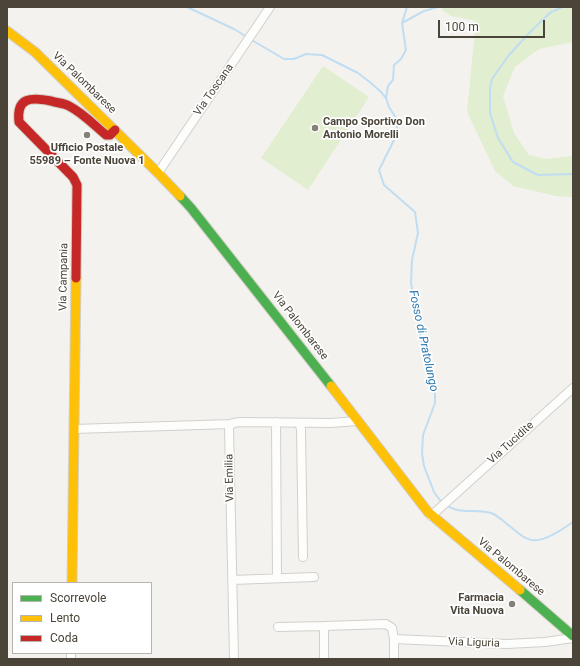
<!DOCTYPE html>
<meta charset="utf-8">
<style>
body{margin:0}
#map{position:relative;width:580px;height:666px;overflow:hidden;background:#f4f2ee;font-family:Roboto,sans-serif}
canvas{display:block}
.frame{position:absolute;inset:0;border:8px solid #4b4439;pointer-events:none}
.legend{position:absolute;left:12px;top:582px;width:140px;height:72px;box-sizing:border-box;background:#fff;border:1px solid #b7b4b0;margin:0;padding:5px 7px;list-style:none;font-size:12px;color:#4b4439}
.legend li{display:flex;align-items:center;gap:8px;height:20px}
.legend b{width:20px;border:1px solid #b7b4b0}
.scale{position:absolute;left:438px;top:20px;width:107px;height:18px;box-sizing:border-box;border:2px solid #4b4439;border-top:0;padding-left:5px;font-size:12px;line-height:14px;white-space:nowrap;color:#4b4439;-webkit-text-stroke:3px #fff;paint-order:stroke}
</style>
<div id="map">
<canvas width="580" height="666"></canvas>
<div class="frame"></div>
<ul class="legend">
<li><b style="height:5px;background:#4caf50"></b>Scorrevole</li>
<li><b style="height:5px;background:#ffc107"></b>Lento</li>
<li><b style="height:5px;background:#c62828"></b>Coda</li>
</ul>
<div class="scale">100 m</div>
</div>
<script>
const context = document.querySelector('canvas').getContext('2d');
context.lineJoin = 'round';
function fillPath(path, color) { context.fillStyle = color; context.fill(path, 'evenodd'); }
function strokePath(path, color, width, dash) { context.strokeStyle = color; context.lineWidth = width; context.lineCap = dash ? 'butt' : 'round'; context.setLineDash(dash || []); context.stroke(path); }
function drawText(font, color, halo, rows, align = 'center') {
  context.font = font + ' Roboto,sans-serif'; context.lineWidth = 3.5; context.setLineDash([]); context.textBaseline = 'middle'; context.strokeStyle = halo; context.fillStyle = color; for (const [text, x, y, turn = 0] of rows) {
    context.save(); context.translate(x, y); context.rotate((+turn || 0) * Math.PI / 180); context.textAlign = isNaN(turn) ? turn : align; if (halo) context.strokeText(text, 0, 0); context.fillText(text, 0, 0); context.restore();
  }
}
fillPath(new Path2D(`
 M443 7H573V42L539 49 515 67 503 96 514 133 529 155 546 159 573 156V197L556 196 513 186 495 171 467 112 476 21 451 16 442 10Z
 M323 66 369 97 308 190 261 158Z`), '#e1eecf');
strokePath(new Path2D(`
 M187 7 234 29 247 37
 M563 7 551 12 530 32 509 55 492 79 490 88V113L498 138 513 162 538 175 573 174
 M402 23 424 11 438 7
 M250 39 284 59H294L306 54 322 55 358 73 371 83 381 92 386 98 389 107 396 118 397 128 394 140 379 170 384 185 415 212 418 233 412 260 411 283 422 344 432 375 435 395V403L423 435 422 454 424 466 434 492 442 503
 M386 98 388 86 393 80 394 65 401 59 406 50 402 23 407 7
 M446 505C459 515 476 508 491 513 499 516 504 522 511 527 525 540 534 545 552 535 560 531 566 527 573 522`), '#c0ddf1', 2);
const street = new Path2D(`
 M158 173 270 7
 M276 422 277 578
 M299 423 301 429 303 557
 M74 429 231 424
 M431 516 573 388
 M232 580 314 577
 M278 627 324 626
 M71 659V653
 M234 659 229 427 233 423 241 422 331 423 357 421
 M324 659V626L386 624 392 628 394 639
 M394 659V639L507 644 545 642 573 638`);
const fast = new Path2D(`
 M180 196 191 208 331 386
 M520 590 573 636`);
const slow = new Path2D(`
 M7 31 35 52 158 173 180 196
 M331 386 428 512 520 590
 M72 583 76 278`);
const jam = new Path2D(`
 M76 278 77 185 73 177 19 122C16 97 31 97 51 101 57 103 64 103 69 106 83 113 94 125 106 135H110L115 130`);
strokePath(street, '#d2d0cb', 10);
strokePath(fast, '#d3cfc5', 11);
strokePath(slow, '#d3cfc5', 11);
strokePath(jam, '#d3cfc5', 11);
strokePath(street, '#fdfdfc', 8);
strokePath(fast, '#4caf50', 9);
strokePath(slow, '#ffc107', 9);
strokePath(jam, '#c62828', 9);
for (const [x, y, r, color] of [
 [315,128,4,"#868178"],
 [87,135,4,"#868178"],
 [512,604,4,"#868178"]
]) { const dot = new Path2D(); dot.arc(x, y, r, 0, 2 * Math.PI); context.fillStyle = color; context.fill(dot); strokePath(dot, '#fff', 1.5); }
drawText('11px', '#4b4439', '#fff', [
 ["Via Palombarese",84,83,44],
 ["Via Toscana",214,90,-55],
 ["Via Campania",64,277,-89],
 ["Via Palombarese",300,326,52],
 ["Via Tucidite",511,443,-42],
 ["Via Emilia",230,478,-91],
 ["Via Palombarese",511,567,40],
 ["Via Liguria",474,643,2]
]);
drawText('bold 11px', '#4b4439', '#fff', [
 ["Campo Sportivo Don",323,122],
 ["Antonio Morelli",323,135],
 ["Ufficio Postale",87,148,"center"],
 ["55989 – Fonte Nuova 1",87,161,"center"],
 ["Farmacia",504,598,"right"],
 ["Vita Nuova",504,611,"right"]
], 'left');
drawText('italic 12px', '#2e7ab2', '#fff', [
 ["Fosso di Pratolungo",423,341,78]
]);
</script>
